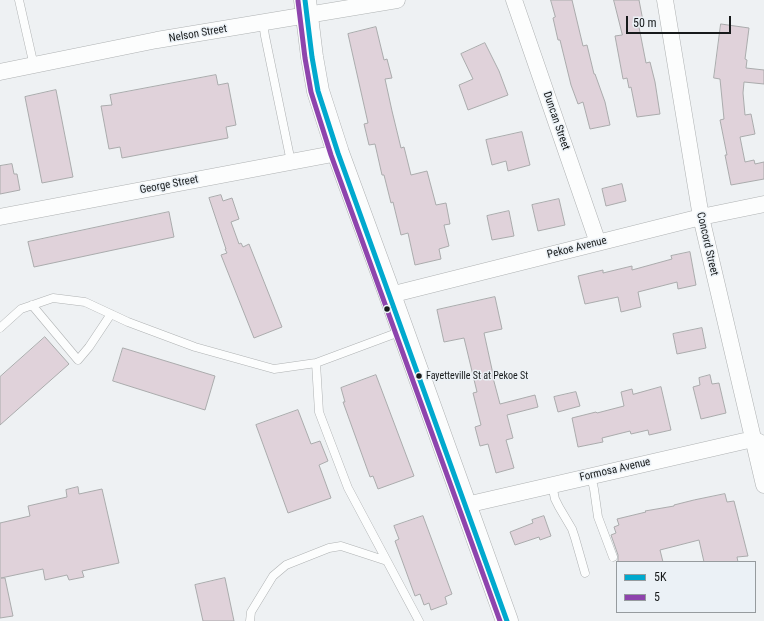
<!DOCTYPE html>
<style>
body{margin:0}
#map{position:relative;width:764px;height:621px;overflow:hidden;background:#eef1f3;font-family:"Roboto Condensed",sans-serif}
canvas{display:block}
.legend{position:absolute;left:616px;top:561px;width:140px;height:52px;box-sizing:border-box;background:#ebf1f6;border:1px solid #969b9e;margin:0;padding:5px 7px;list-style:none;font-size:12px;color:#171a1b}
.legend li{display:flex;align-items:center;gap:8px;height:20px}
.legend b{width:20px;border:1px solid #969b9e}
.scale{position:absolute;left:626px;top:16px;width:105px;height:18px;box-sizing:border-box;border:2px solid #171a1b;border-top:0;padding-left:5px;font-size:12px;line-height:14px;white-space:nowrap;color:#171a1b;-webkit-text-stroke:3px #ebf1f6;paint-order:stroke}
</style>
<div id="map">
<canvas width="764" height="621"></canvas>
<ul class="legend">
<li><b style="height:5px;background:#00a9ce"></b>5K</li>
<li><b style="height:5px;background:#8e44ad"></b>5</li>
</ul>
<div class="scale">50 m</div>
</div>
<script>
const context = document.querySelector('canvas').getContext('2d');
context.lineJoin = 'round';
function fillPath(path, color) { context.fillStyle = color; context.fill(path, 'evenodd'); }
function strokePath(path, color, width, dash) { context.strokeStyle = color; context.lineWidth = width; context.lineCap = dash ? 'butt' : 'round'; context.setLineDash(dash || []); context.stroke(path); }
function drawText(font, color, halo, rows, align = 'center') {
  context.font = font + ' "Roboto Condensed",sans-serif'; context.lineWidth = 3; context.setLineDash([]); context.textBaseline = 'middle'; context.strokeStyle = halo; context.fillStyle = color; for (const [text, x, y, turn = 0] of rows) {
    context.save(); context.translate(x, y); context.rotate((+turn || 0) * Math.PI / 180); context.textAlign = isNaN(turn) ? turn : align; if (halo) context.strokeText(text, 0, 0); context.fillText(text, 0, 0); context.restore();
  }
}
const building = new Path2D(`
 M551 0H572L583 46 587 45 594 74H595L605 102 610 125 590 129 583 102 578 104 571 85 560 40H558L553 18 555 17Z
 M614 0H639L643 21 638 22 646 63 650 62 655 82 660 114 637 117 631 87 629 88 627 78 623 79 615 36 622 35Z
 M721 24 749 28 745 59 747 60 746 68 764 70V84L744 82 743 93 745 115 751 114 755 134 740 137 745 162 754 160 755 164 764 162V179L731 185 725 155H727L720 120 724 119 720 79 714 78Z
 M376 27 384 60 387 59 392 78 385 79 392 111 401 148 404 147 411 175 427 171 436 205 446 203 450 224 444 225 449 246 439 249 441 259 415 265 408 233 401 235 393 202 391 203 384 175H382L375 144 369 145 364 124 368 123 348 34Z
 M485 43 499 71 508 95 468 110 459 85 473 79 461 54Z
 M216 75 218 85 228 83 236 125 226 127 228 138 122 158 120 147 109 149 101 106 112 105 110 95Z
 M56 90 73 177 42 183 25 97Z
 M522 132 530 165 508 171 506 161 492 165 486 140Z
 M12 164 14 174H17L20 190 0 194V166Z
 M622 184 626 201 606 206 602 189Z
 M221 195 223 201 232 198 239 219 231 222 239 244 241 243 243 247 249 244 282 327 254 338 221 255 227 253 225 249H226L209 198Z
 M559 199 565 225 538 231 532 205Z
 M509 211 514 236 492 240 487 216Z
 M169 212 174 237 34 267 28 242Z
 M690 252 696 285 678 289 677 282 638 292 641 307 621 312 618 297 585 304 578 276 603 270V273L632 266V270L672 259 671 256Z
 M495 297 502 329 484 333 493 374H492L500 404 535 395 538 407 507 415 513 438 506 440 514 468 496 473 488 444 480 446 475 427 481 425 473 393 477 392 464 338 444 342 437 310Z
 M702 328 706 348 677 354 673 334Z
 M45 337 69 364 0 425V377Z
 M123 348 215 376 205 410 113 381Z
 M376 375 414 476 378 489 373 476 370 477 343 402H345L341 388Z
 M710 375 712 384 719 383 726 413 701 419 693 387 700 385 699 378Z
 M661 387 671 430 649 435 648 430 631 434 630 431 602 438 603 442 578 447 572 418 596 412 597 413 624 406 621 392 632 389 633 394Z
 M576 392 580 406 558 412 554 397Z
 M298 410 311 444 320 441 328 461 319 465 331 498 288 513 256 425Z
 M78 487 79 494 102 489 119 563 82 571 84 577 69 580 67 575 45 580 43 569 1 578H5L13 616 0 618V523L30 516 28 506 67 497 66 490Z
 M725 494 727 502 734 501 748 556 737 557 738 562H704L699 540 660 550 663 562H618V555L611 535 616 533 614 527 619 525 617 519 646 512 645 511 674 506V505L694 500Z
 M423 516 452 594 445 597 447 604 431 610 429 603 424 605 420 594 415 596 395 541 399 539 394 526Z
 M544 516 551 536 540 540 539 537 515 545 510 532 533 523 532 520Z
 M225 578 234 621H203L195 585Z`);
fillPath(building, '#e0d2da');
strokePath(building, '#aaabac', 1);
const service = new Path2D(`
 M19 0 34 66
 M263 23 265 36 291 162
 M32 305 78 360 89 347 111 314
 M0 328 21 309 53 298 85 302 128 322 195 347 274 369 316 363 402 331
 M316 363 319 412 348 488 419 621
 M591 476 594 489 598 517 613 557
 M552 485 555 499 559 507 572 529 575 538 585 573
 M250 621 251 612 273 576 286 565 329 548 341 546 387 561`);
const minor = new Path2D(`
 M514 0 598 243
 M665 0 701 217 764 485
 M0 72 157 40 397 0
 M0 217 338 153
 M390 295 701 217 764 204
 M466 505 753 439 763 444`);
const secondary = new Path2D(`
 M305 0 312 57 318 91 338 153 390 295 507 621`);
strokePath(service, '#afb2b3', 9);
strokePath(minor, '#afb2b3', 17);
strokePath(secondary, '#afb2b3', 23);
strokePath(service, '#fcfdfd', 8);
strokePath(minor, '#fcfdfd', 16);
strokePath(secondary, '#fcfdfd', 22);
strokePath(new Path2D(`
 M305 0 312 57 318 91 338 153 507 621`), '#00a9ce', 5);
strokePath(new Path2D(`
 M298 1 305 58 311 92 331 155 500 621`), '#8e44ad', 5);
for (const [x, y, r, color] of [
 [387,309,3.5,"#171a1b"],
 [419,376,3.5,"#171a1b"]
]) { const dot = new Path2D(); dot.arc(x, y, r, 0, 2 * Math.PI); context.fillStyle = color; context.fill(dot); strokePath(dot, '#ebf1f6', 1.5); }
drawText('10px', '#171a1b', '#ebf1f6', [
 ["Fayetteville St at Pekoe St",426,376]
], 'left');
drawText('11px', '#171a1b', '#ebf1f6', [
 ["Nelson Street",198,34,-10],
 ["Duncan Street",556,121,71],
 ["George Street",169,185,-11],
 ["Concord Street",707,244,77],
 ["Pekoe Avenue",577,248,-14],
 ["Formosa Avenue",615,470,-13]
]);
</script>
